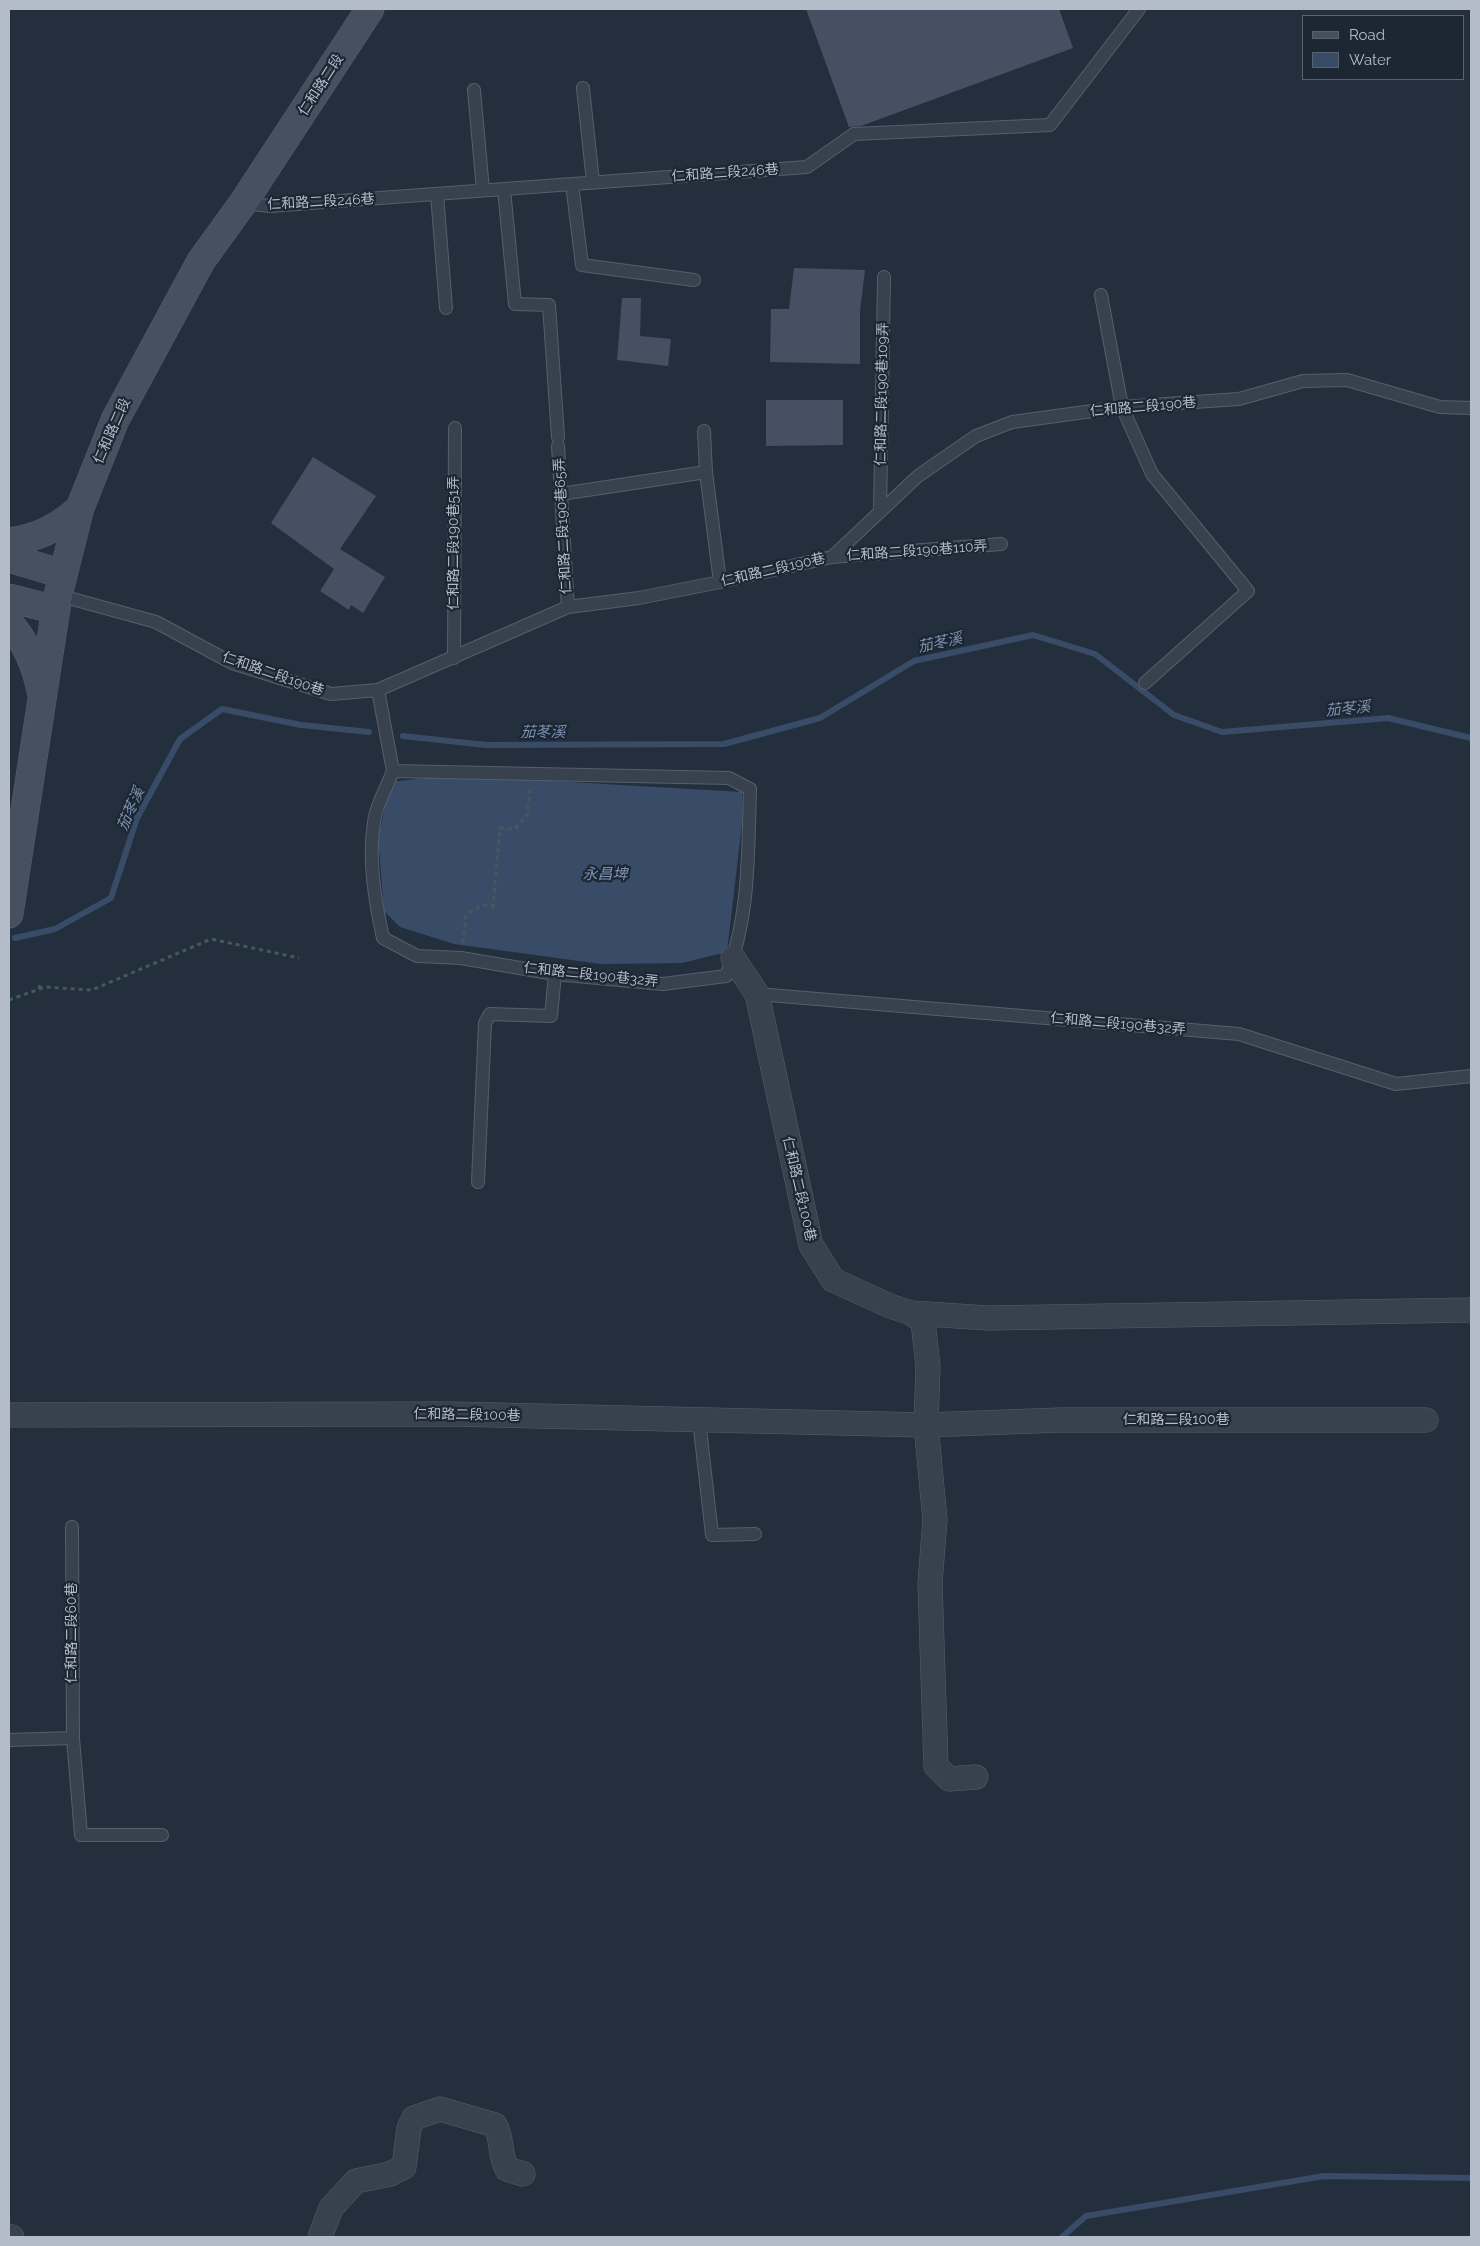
<!DOCTYPE html>
<meta charset="utf-8">
<style>
body{margin:0}
#map{position:relative;width:1480px;height:2246px;overflow:hidden;background:#242f3e;font-family:Raleway,sans-serif}
canvas{display:block}
.frame{position:absolute;inset:0;border:10px solid #b4bcc9;pointer-events:none}
.legend{position:absolute;left:1302px;top:15px;width:162px;height:65px;box-sizing:border-box;background:#1d2633;border:1px solid #59626f;margin:0;padding:6px 9px;list-style:none;font-size:15px;color:#b4bcc9}
.legend li{display:flex;align-items:center;gap:10px;height:25px}
.legend b{width:25px;border:1px solid #59626f}
</style>
<div id="map">
<canvas width="1480" height="2246"></canvas>
<div class="frame"></div>
<ul class="legend">
<li><b style="height:6px;background:#465061"></b>Road</li>
<li><b style="height:14px;background:#394c67"></b>Water</li>
</ul>
</div>
<script>
const context = document.querySelector('canvas').getContext('2d');
context.lineJoin = 'round';
function fillPath(path, color) { context.fillStyle = color; context.fill(path, 'evenodd'); }
function strokePath(path, color, width, dash) { context.strokeStyle = color; context.lineWidth = width; context.lineCap = dash ? 'butt' : 'round'; context.setLineDash(dash || []); context.stroke(path); }
function drawText(font, color, halo, rows, align = 'center') {
  context.font = font + ' Raleway,"Noto Sans TC",sans-serif'; context.lineWidth = 4.5; context.setLineDash([]); context.textBaseline = 'middle'; context.strokeStyle = halo; context.fillStyle = color; for (const [text, x, y, turn = 0] of rows) {
    context.save(); context.translate(x, y); context.rotate((+turn || 0) * Math.PI / 180); context.textAlign = isNaN(turn) ? turn : align; if (halo) context.strokeText(text, 0, 0); context.fillText(text, 0, 0); context.restore();
  }
}
fillPath(new Path2D(`
 M449 775 742 792 743 815 727 952 682 963 601 964 454 944 400 927 384 911 378 837 391 782Z`), '#394c67');
strokePath(new Path2D(`
 M403 736 486 745 724 744 820 718 914 661 1033 635 1095 654 1174 715 1222 732 1388 718 1471 738
 M15 938 55 929 111 898 137 818 180 739 222 709 301 725 369 732
 M1062 2237 1086 2216 1324 2176 1471 2178`), '#394c67', 6);
fillPath(new Path2D(`
 M806 9H1059L1073 48 861 126 849 127Z
 M794 268 865 270 860 311V364L770 362 771 309H789Z
 M622 298H641L640 336 671 339 668 366 617 360Z
 M766 400H843V445L766 446Z
 M313 457 376 496 340 549 385 577 363 613 351 605 349 610 320 591 334 569 271 523Z`), '#455162');
const lane = new Path2D(`
 M583 88 593 182
 M474 90 483 190
 M572 184 582 265 694 280
 M504 189 515 304 549 305 558 437
 M437 194 446 308
 M243 203 270 206 807 167 854 134 1050 125 1139 9
 M1101 295 1122 407 1152 474 1248 591 1145 683
 M558 446 568 607
 M706 472 720 582
 M561 494 706 472 704 431
 M880 512 884 277
 M832 557 1001 544
 M58 595 156 622 232 663 331 694 378 690 568 607 639 598 720 582 832 557 918 476 976 436 1012 422 1122 407 1239 399 1303 381 1347 380 1440 407 1471 408
 M454 658 455 428
 M378 690 393 771
 M393 771 729 778 750 789C748 851 750 918 726 976L663 984 555 974 461 958 417 956 383 938C375 901 368 860 374 822 376 805 387 787 393 771Z
 M757 994 1239 1034 1396 1084 1471 1076
 M478 1182 485 1023 490 1014 551 1016 555 974
 M699 1420 712 1535 755 1534
 M72 1527 73 1738
 M9 1740 73 1738 81 1835H162`);
const street = new Path2D(`
 M733 958 757 994 811 1245 833 1280 890 1306 911 1313 923 1321 928 1367 926 1425 935 1520 930 1583 936 1766 949 1779 976 1777
 M911 1313 988 1318 1471 1310
 M9 1415 452 1414 926 1425 1060 1420H1426
 M9 2236 12 2237
 M320 2237 331 2208 356 2181 390 2174 404 2167 409 2128 414 2118 440 2109 495 2125C503 2139 499 2154 507 2169L523 2174`);
const secondary = new Path2D(`
 M9 542C37 538 59 528 80 508
 M9 558 63 574
 M9 598 56 610
 M9 623C26 642 36 666 41 691
 M9 914 58 595 80 508 115 420 201 261 243 203 370 9`);
strokePath(lane, '#565f6c', 14);
strokePath(street, '#565f6c', 25);
strokePath(secondary, '#565f6c', 29);
strokePath(new Path2D(`
 M463 943 466 915 482 905 493 906 500 828 515 829 527 815 530 788
 M39 989 41 981
 M9 1000 45 987 92 990 211 939 299 958`), '#44595c', 3, [4, 4]);
strokePath(lane, '#38414e', 12);
strokePath(street, '#38414e', 24);
strokePath(secondary, '#465061', 28);
drawText('14px', '#b4bcc9', '#1d2633', [
 ["仁和路二段",321,85,-57],
 ["仁和路二段246巷",725,173,-4],
 ["仁和路二段246巷",321,202,-3],
 ["仁和路二段190巷109弄",882,394,-89],
 ["仁和路二段190巷",1143,407,-5],
 ["仁和路二段",112,431,-66],
 ["仁和路二段190巷65弄",563,526,-93],
 ["仁和路二段190巷51弄",454,543,-90],
 ["仁和路二段190巷110弄",917,551,-4],
 ["仁和路二段190巷",773,570,-13],
 ["仁和路二段190巷",273,674,19],
 ["仁和路二段190巷32弄",591,975,6],
 ["仁和路二段190巷32弄",1118,1024,5],
 ["仁和路二段100巷",799,1189,77],
 ["仁和路二段100巷",467,1415,1],
 ["仁和路二段100巷",1176,1420],
 ["仁和路二段60巷",72,1633,-90]
]);
drawText('italic 15px', '#7c92b1', '#1d2633', [
 ["茄苳溪",940,643,-12],
 ["茄苳溪",1348,709,-5],
 ["茄苳溪",543,732],
 ["茄苳溪",131,809,-66],
 ["永昌埤",605,874]
]);
</script>
